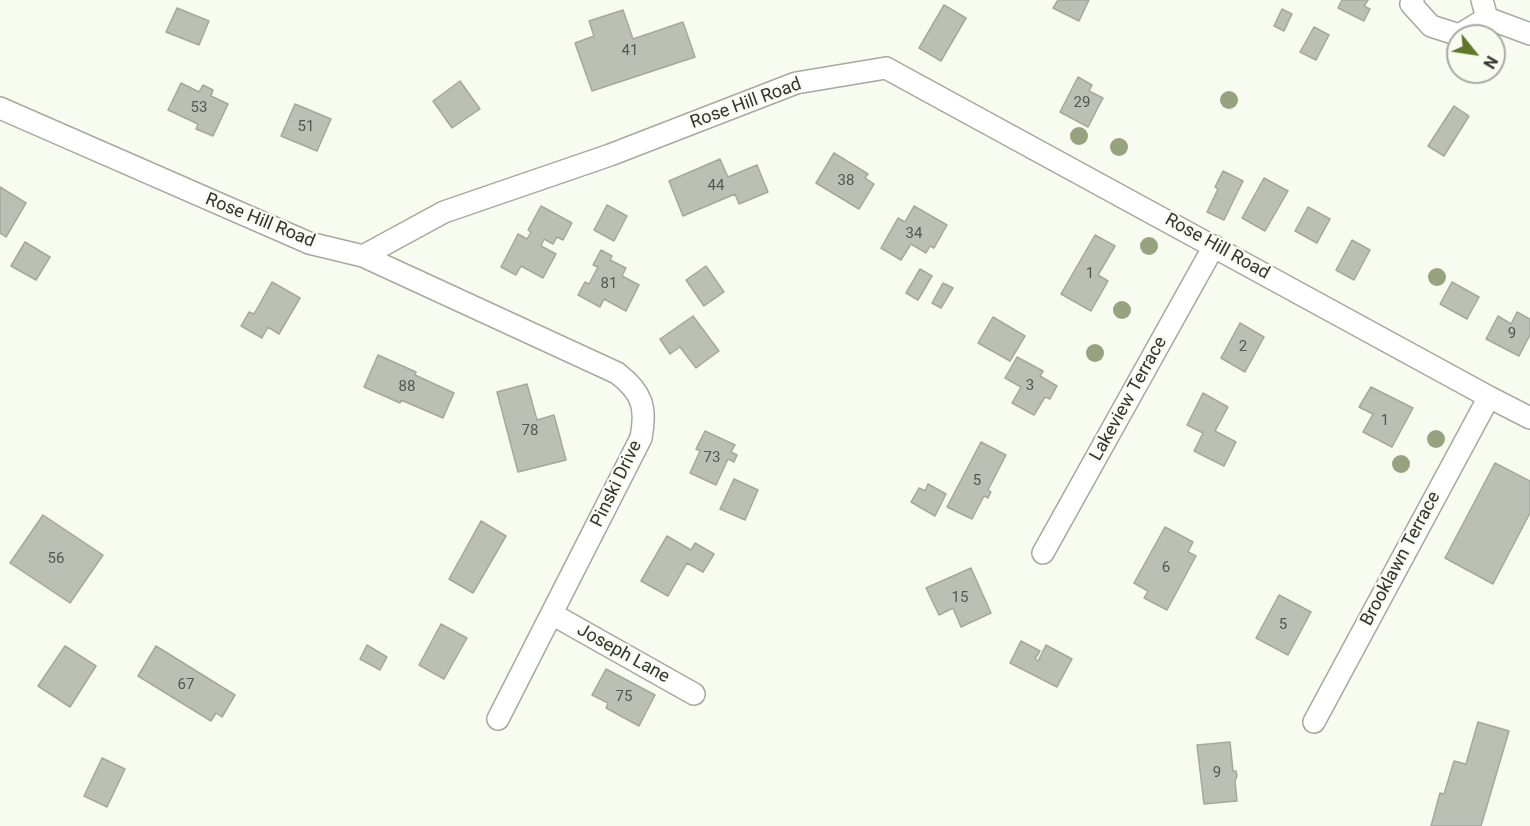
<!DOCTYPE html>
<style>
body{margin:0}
#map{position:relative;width:1530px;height:826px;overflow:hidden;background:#f7fbf0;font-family:Roboto,sans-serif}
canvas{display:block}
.north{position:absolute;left:1446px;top:24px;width:60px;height:60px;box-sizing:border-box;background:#f7fbf0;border:2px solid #a9aba3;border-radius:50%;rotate:120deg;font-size:16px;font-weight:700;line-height:24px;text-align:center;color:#333430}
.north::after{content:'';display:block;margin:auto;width:21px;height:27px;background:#617728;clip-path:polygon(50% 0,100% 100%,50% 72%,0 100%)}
</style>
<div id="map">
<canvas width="1530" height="826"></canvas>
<div class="north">N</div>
</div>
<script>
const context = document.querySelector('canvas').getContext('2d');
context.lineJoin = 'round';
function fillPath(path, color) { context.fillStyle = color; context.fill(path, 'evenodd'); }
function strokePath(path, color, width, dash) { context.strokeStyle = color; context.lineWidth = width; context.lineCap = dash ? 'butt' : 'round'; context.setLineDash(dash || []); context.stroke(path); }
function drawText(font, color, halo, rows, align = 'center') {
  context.font = font + ' Roboto,sans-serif'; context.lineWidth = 4.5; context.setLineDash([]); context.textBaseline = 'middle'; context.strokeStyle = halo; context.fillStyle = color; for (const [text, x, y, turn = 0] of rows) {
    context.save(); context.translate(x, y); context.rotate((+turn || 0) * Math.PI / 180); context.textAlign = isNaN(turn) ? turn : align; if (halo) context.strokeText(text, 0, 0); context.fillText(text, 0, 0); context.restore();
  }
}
const building = new Path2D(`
 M1058 0H1089L1079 21 1053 8Z
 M1342 0H1368L1364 6 1370 9 1364 21 1338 8Z
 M944 5 966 18 941 61 919 48Z
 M177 8 209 21 199 45 166 32Z
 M1282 9 1292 14 1284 31 1274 26Z
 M623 10 633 39 683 22 695 57 592 91 575 43 594 36 589 21Z
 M1314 27 1329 35 1316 60 1300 52Z
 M1078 77 1092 85 1089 91 1103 98 1088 127 1060 112Z
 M460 81 480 109 452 128 433 101Z
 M181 83 199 92 203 85 213 90 211 96 228 104 213 136 196 129 198 124 168 110Z
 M295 104 331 119 317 151 281 136Z
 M1454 106 1469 116 1444 156 1428 146Z
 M834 153 868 174 865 178 874 184 859 209 816 183Z
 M720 159 728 177 757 165 768 192 739 204 735 194 683 216 669 181Z
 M1223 171 1243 181 1224 220 1207 212 1218 189 1215 187Z
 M1264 178 1288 191 1265 231 1242 218Z
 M0 187 26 203 6 237 0 233Z
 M607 205 627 216 614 241 594 230Z
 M541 206 572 223 563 240 557 237 553 244 544 239 541 246 556 254 543 278 521 266 516 275 501 267 518 234 527 239 531 232 528 230Z
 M914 206 947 225 934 248 930 246 926 253 911 244 901 260 881 248 898 218 905 222Z
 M1308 207 1330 219 1317 243 1295 231Z
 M1095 235 1115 246 1098 275 1108 281 1091 311 1061 294Z
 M1352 240 1370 250 1354 280 1336 270Z
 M25 242 50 257 36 280 11 266Z
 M601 250 612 256 610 260 626 268 622 276 639 285 626 311 604 299 600 307 578 295 585 282 589 284 598 267 593 265Z
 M706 266 724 292 704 306 686 280Z
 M920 269 932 276 918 300 906 293Z
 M272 282 300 298 279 334 268 327 262 338 241 326 249 312 254 314Z
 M1452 282 1479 297 1467 319 1440 304Z
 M943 283 953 288 941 308 932 303Z
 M1517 312 1530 319V335L1519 356 1486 339 1498 316 1511 324Z
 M693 316 719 351 696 368 680 347 670 354 660 339Z
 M993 317 1025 336 1010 361 978 343Z
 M1240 323 1264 337 1245 372 1221 358Z
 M378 355 416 372 415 375 454 393 443 418 401 400 400 403 364 387Z
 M1017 357 1043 371 1040 376 1057 386 1050 399 1045 397 1034 415 1012 403 1021 387 1005 378Z
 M527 384 537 420 554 415 566 460 518 472 497 392Z
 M1371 387 1413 408 1392 447 1363 432 1373 414 1359 407Z
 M1203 393 1228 407 1215 431 1236 442 1224 466 1194 451 1203 433 1187 425Z
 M705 431 735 445 731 452 737 455 734 462 728 459 716 485 690 473 700 451 696 449Z
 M981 442 1006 455 988 490 991 492 988 498 984 496 972 519 947 507Z
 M1495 463 1530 481V513L1493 584 1445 558Z
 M734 479 758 490 745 520 720 509Z
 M928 484 946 494 935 516 911 502 919 488 925 491Z
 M43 515 103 555 70 603 10 563Z
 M481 521 506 536 473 593 449 579Z
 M1165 527 1193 542 1188 552 1196 556 1167 610 1144 598 1148 591 1134 583Z
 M667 536 691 550 695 543 714 554 703 572 687 563 668 596 641 581Z
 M971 568 991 613 961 627 953 608 939 615 926 588Z
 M1279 595 1311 612 1288 655 1256 638Z
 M441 624 467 638 444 679 419 665Z
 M1021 641 1040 651 1035 659 1038 661 1046 645 1072 659 1057 687 1010 663Z
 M367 645 387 657 380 670 360 659Z
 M65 646 96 666 70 707 38 686Z
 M156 646 235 695 222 717 216 713 211 721 138 676Z
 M606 669 655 695 639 726 606 708 608 703 592 695Z
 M1478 722 1509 731 1481 826H1431L1440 793 1444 794 1454 761 1466 764Z
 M1230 742 1233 771H1236L1237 776 1235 781 1237 801 1204 804 1197 745Z
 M102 758 125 769 107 807 84 796Z`);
fillPath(building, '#bbbfb4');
strokePath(building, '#a4a89d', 1.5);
const minor = new Path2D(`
 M1413 0 1411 4 1431 26 1459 35 1487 18
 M1482 0 1487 18
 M1487 18 1530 34
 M0 108 309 243 363 256 444 212 610 155 796 83 886 68 1489 397 1530 418
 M363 256 617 373C642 392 647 407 641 438L498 719
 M1043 553 1214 246
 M552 614 694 694
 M1314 722 1489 397`);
strokePath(minor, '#a5a99e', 24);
strokePath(minor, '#fff', 21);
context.fillStyle = '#97a27f';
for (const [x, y] of [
 [1229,100],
 [1079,136],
 [1119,147],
 [1149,246],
 [1437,277],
 [1122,310],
 [1095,353],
 [1436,439],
 [1401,464]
]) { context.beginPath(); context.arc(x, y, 9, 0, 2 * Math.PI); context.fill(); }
drawText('15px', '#555751', null, [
 ["41",630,51],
 ["29",1082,103],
 ["53",199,108],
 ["51",306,127],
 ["38",846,181],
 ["44",716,186],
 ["34",914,234],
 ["1",1090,274],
 ["81",609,284],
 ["9",1512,334],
 ["2",1243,347],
 ["3",1030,386],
 ["88",407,387],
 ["1",1385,421],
 ["78",530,431],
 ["73",712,458],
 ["5",977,481],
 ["56",56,559],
 ["6",1166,568],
 ["15",960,598],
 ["5",1283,625],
 ["67",186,685],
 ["75",624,697],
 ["9",1217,773]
]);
drawText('18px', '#333430', '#f7fbf0', [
 ["Rose Hill Road",746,104,-20],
 ["Rose Hill Road",260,221,22],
 ["Rose Hill Road",1217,247,29],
 ["Lakeview Terrace",1129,399,-61],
 ["Pinski Drive",617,484,-64],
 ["Brooklawn Terrace",1401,559,-62],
 ["Joseph Lane",623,654,29]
]);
</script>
